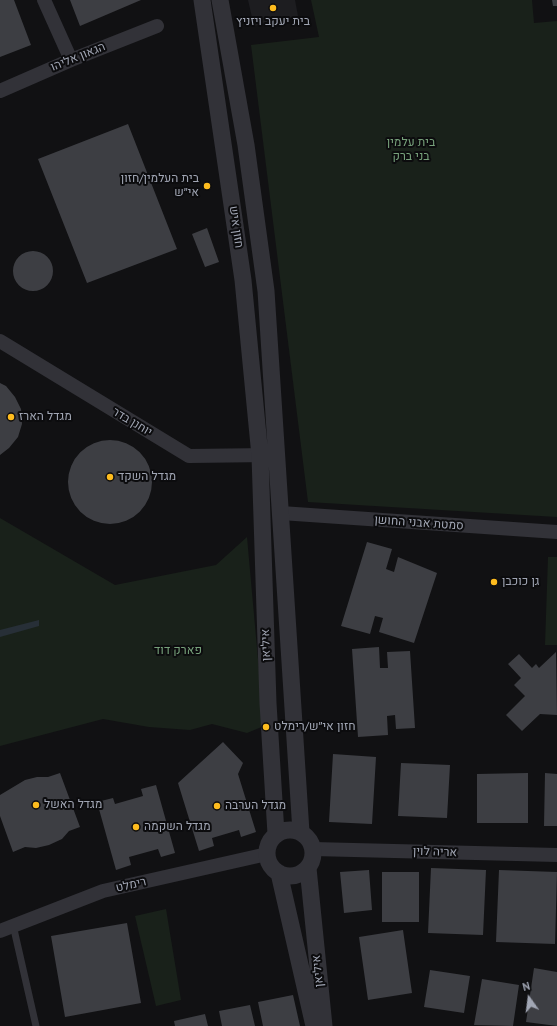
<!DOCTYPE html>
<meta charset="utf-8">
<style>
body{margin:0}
#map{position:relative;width:557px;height:1026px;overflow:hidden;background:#111113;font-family:"PT Sans",sans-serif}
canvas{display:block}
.north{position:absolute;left:509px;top:978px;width:40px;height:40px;-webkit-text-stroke:3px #0c0c0e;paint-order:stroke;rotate:346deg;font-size:11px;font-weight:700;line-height:16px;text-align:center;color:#a1a6b4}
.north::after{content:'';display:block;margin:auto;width:14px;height:18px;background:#a1a6b4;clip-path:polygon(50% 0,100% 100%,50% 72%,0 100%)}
</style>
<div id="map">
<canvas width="557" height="1026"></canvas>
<div class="north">N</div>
</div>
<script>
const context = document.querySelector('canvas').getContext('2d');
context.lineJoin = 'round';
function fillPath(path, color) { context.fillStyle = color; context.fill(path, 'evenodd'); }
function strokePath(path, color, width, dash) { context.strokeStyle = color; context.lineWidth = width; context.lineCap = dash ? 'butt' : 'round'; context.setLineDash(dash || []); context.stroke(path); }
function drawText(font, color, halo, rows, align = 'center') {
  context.font = font + ' "PT Sans",Heebo,sans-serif'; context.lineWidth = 4; context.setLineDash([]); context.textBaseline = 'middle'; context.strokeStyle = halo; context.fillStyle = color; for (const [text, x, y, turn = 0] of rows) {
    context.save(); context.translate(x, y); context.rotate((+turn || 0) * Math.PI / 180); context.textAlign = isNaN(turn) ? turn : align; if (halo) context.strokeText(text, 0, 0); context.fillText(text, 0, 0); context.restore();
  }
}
fillPath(new Path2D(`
 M248 0H295L298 16 254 26Z`), '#1d1d20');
fillPath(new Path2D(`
 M311 0H532L534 23 557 21V517L308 502 251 45 319 37Z
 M0 518 115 585 216 565 247 537 264 726 247 733 212 724 190 730 149 727 103 719 0 746Z
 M548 557H557V645H545Z
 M166 909 181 1000 156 1006 135 916Z`), '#19211a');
fillPath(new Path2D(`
 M39 620V626L0 637V630Z`), '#272f37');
fillPath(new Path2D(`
 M0 0H14L31 45 0 57Z
 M70 0H141L80 26Z
 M552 0H557V6H553Z
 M128 124 177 249 87 283 38 159Z
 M207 228 219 262 205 267 192 234Z
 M13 271a20 20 0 1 1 40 0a20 20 0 1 1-40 0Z
 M0 383 6 386 15 397 21 409 22 424 18 437 9 448 0 455Z
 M68 482a42 42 0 1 1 84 0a42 42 0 1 1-84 0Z
 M367 542 392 549 386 569 394 572 398 557 437 573 414 643 379 632 383 618 375 616 370 634 341 626Z
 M379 647 380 668H388L387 652 410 651 415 728 396 729 395 715 387 716 388 735 358 737 352 649Z
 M556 652 557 715 540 714 522 731 506 715 525 696 514 685 521 678 508 664 519 654 532 668 536 664 539 668Z
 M223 742 243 763 238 774 256 832 241 837 239 830 212 838 214 846 199 851 178 783Z
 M333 754 376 757 372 824 329 822Z
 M401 763 450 765 447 818 398 816Z
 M60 773 80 827 69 831 62 839 49 845 36 848 25 847 13 852 0 816V795L25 780 37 777H48Z
 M528 773V823H477V774Z
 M545 773 557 774V826H544Z
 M156 785 175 853 161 857 158 849 129 857 131 865 116 870 97 802 113 798 115 804 143 796 141 789Z
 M431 868 486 870 483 935 428 933Z
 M369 870 372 910 344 913 340 872Z
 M499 870 557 872 555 944 496 942Z
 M382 872H419V922H382Z
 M127 923 141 1003 65 1017 51 936Z
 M403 930 412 993 368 1000 359 937Z
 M534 968 557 972V1026L526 1022Z
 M430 970 470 976 464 1013 424 1007Z
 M482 979 519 985 513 1026 474 1025Z
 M293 995 300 1026H263L258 1002Z
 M250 1005 255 1026H222L219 1011Z
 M205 1014 208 1026H175L174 1021Z`), '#3d3e43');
strokePath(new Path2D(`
 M13 925 36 1026`), '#323238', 7);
strokePath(new Path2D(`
 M44 0 71 60
 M0 91 71 60 157 26
 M0 341 189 456 269 455
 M281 513 557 532
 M313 849 557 855
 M0 931 103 891 267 854`), '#323238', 14);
strokePath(new Path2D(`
 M202 0 243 280 260 456 268 703 276 834
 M220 0 246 145 266 291 301 832
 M267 853a23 23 0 1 1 46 0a23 23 0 1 1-46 0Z
 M308 868 324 1026
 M279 873 314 1026`), '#323238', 17);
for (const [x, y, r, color] of [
 [273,8,4,"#febc1e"],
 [207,186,4,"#febc1e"],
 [11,417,4,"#febc1e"],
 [110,477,4,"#febc1e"],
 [494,582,4,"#febc1e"],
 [266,727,4,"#febc1e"],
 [36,805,4,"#febc1e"],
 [217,806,4,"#febc1e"],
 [136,827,4,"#febc1e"]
]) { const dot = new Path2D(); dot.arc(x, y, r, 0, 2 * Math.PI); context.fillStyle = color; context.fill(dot); strokePath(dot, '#0c0c0e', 1.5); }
drawText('12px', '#a1a6b4', '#0c0c0e', [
 ["בית יעקב ויזניץ",273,22,"center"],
 ["בית העלמין/חזון",199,179,"right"],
 ["אי״ש",199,193,"right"],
 ["מגדל הארז",19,417],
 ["מגדל השקד",118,477],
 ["גן כוכבן",502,582],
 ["חזון אי״ש/רימלט",274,727],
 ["מגדל האשל",44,805],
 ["מגדל הערבה",225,806],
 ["מגדל השקמה",144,827]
], 'left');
drawText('12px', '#a1a6b4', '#0c0c0e', [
 ["הגאון אליהו",78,57,-22],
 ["חזון איש",236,227,82],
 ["יוחנן בדר",132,422,31],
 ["סמטת אבני החושן",419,523,4],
 ["איליאן",266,645,-92],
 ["אריה לוין",435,852,2],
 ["רימלט",131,885,-13],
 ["איליאן",318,971,-96]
]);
drawText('12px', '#77a17b', '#0c0c0e', [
 ["בית עלמין",411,143],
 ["בני ברק",411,157],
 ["פארק דוד",178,651]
]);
</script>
